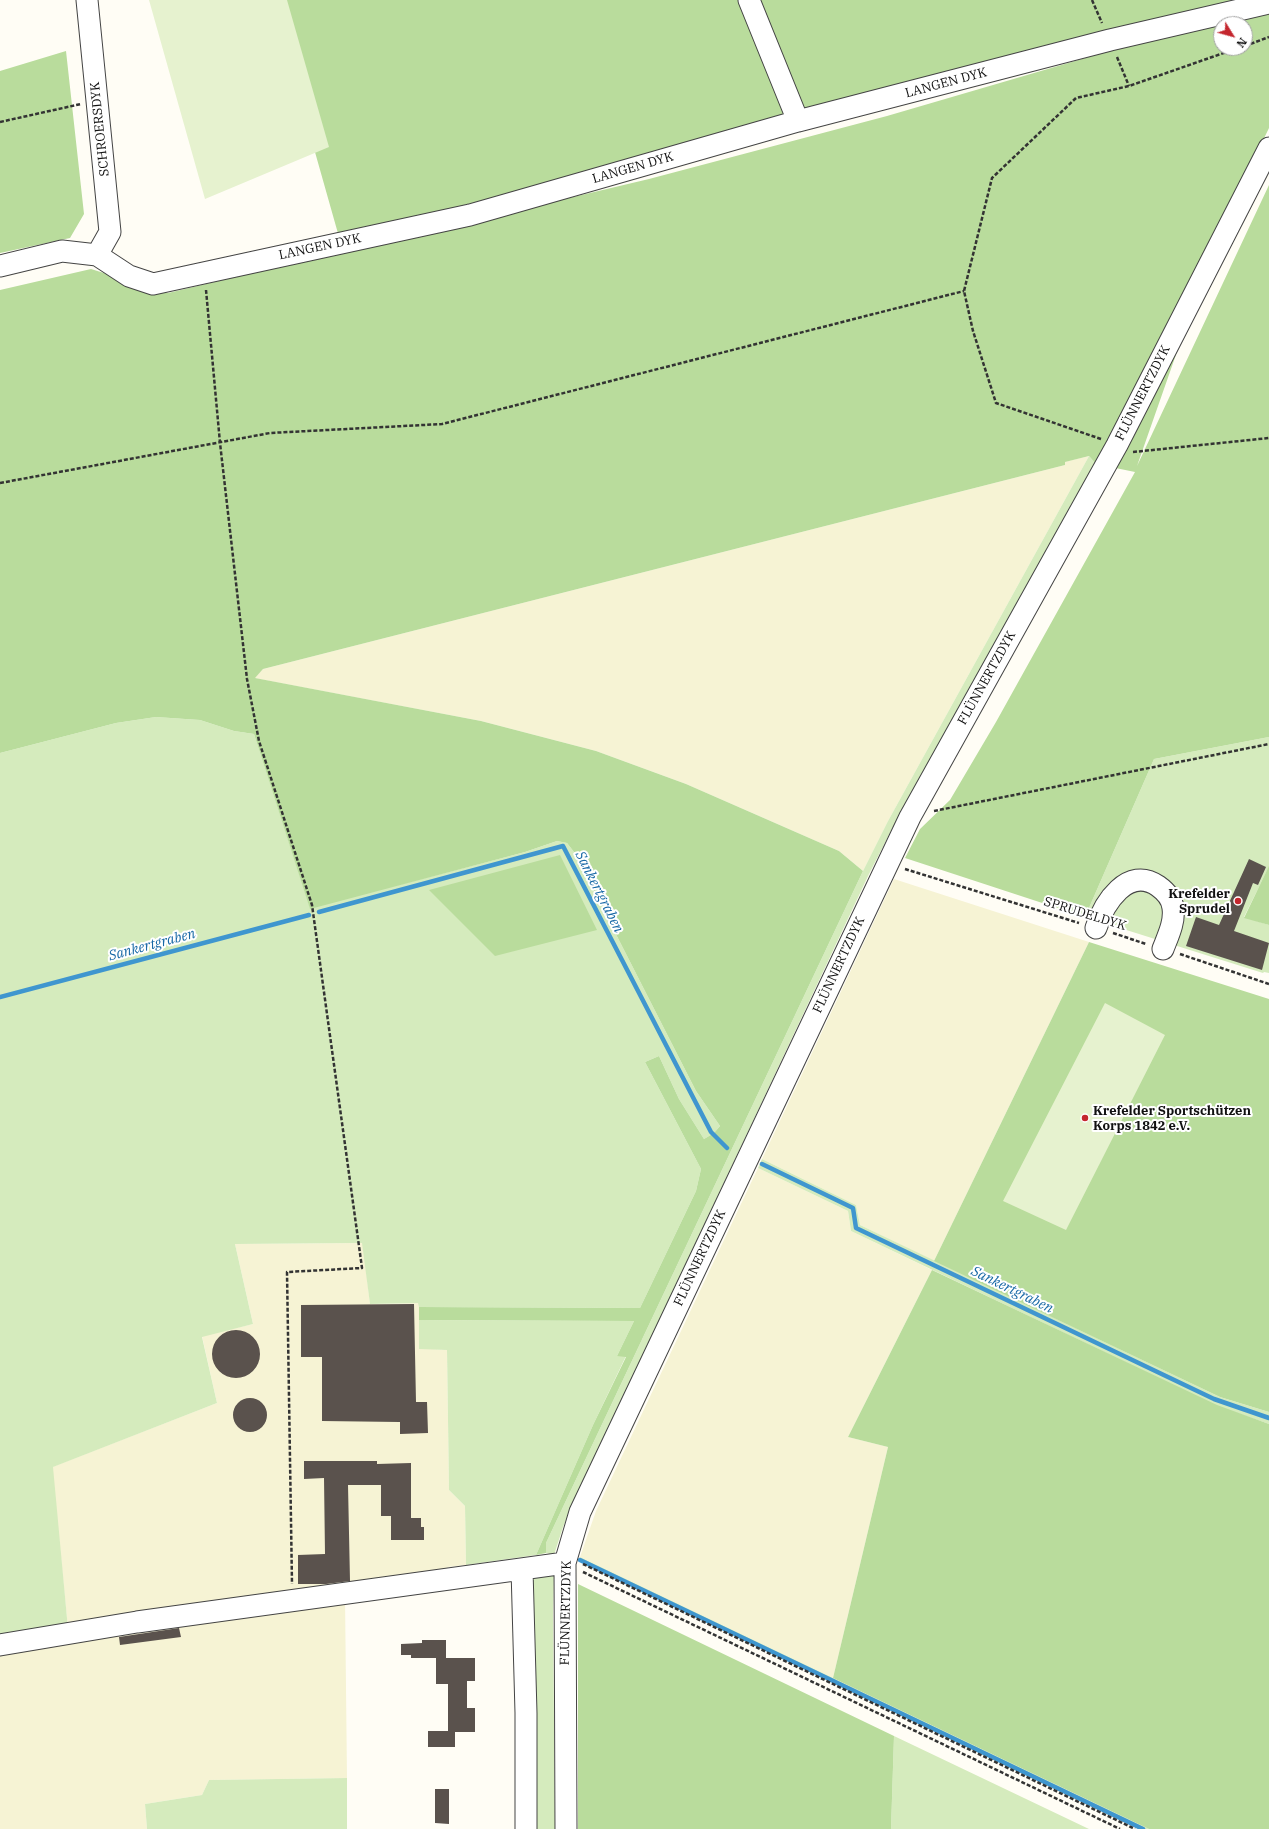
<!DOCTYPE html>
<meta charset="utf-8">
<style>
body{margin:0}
#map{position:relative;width:1269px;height:1829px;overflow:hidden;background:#fffdf5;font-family:"IBM Plex Serif",serif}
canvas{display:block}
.north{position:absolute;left:1213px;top:16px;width:40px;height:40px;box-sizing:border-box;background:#fff;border:1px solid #a0a0a0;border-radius:50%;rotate:127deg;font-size:11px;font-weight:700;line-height:16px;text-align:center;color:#111}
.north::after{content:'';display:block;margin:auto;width:14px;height:18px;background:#c4262e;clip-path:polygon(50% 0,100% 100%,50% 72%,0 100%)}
</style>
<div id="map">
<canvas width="1269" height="1829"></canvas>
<div class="north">N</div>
</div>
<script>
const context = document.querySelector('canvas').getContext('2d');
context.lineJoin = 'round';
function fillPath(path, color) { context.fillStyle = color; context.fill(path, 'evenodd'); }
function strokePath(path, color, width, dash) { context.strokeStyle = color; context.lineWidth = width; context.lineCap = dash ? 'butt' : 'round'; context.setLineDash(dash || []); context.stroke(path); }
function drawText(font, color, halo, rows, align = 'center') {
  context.font = font + ' "IBM Plex Serif",serif'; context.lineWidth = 4; context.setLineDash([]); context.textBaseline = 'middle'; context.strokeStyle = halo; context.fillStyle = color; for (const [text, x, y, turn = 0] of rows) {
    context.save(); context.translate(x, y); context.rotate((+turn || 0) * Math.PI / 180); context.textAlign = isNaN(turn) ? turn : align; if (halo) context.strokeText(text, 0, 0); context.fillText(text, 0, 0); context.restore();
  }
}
fillPath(new Path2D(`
 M1089 456 888 821 863 871 839 851 686 784 596 751 481 721 254 678 263 669 1065 465 1064 462Z
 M894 879 1089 942 934 1261 860 1225 856 1205 762 1159Z
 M758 1168 848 1211 851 1231 932 1270 848 1437 888 1447 833 1678 580 1557 596 1511Z
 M363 1243 370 1304 419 1303V1348L447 1350 449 1490 465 1506 466 1565 448 1567 447 1570 68 1629 52 1467 217 1403 202 1336 253 1324 235 1244Z
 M345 1597 347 1778 209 1780 202 1795 145 1804 147 1829H0V1651Z`), '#f6f3d4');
fillPath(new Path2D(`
 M1089 456 1096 464 894 825 869 874 574 1502 563 1527 554 1555 546 1553V1543L863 871 888 821Z
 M156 717 200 720 234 731 254 734 310 908 525 852 557 841 567 843 574 852 696 1091 720 1126 714 1133 704 1139 679 1099 659 1056 645 1062 701 1169 696 1191 640 1308 419 1307 418 1303 370 1304 362 1243 235 1244 253 1324 202 1337 217 1403 53 1467 68 1629 0 1638V753L116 723Z
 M1269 737V867L1244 917 1269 925V973L1264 972 1263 973 1085 917 1154 759Z
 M762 1159 856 1205 860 1225 1220 1397 1269 1412V1424L1217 1406 851 1231 848 1211 758 1168Z
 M419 1320 634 1321 617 1356H626L593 1425 536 1555 466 1565 465 1506 449 1490 447 1350 419 1349Z
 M580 1557 1149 1829H1139L579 1561Z
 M529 1570 554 1573 553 1614 555 1829H531Z
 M894 1736 1089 1829H891Z
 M347 1778V1829H147L145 1804 202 1795 209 1780Z`), '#d5ebbd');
fillPath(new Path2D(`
 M272 0H1251L1110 40 339 237Z
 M1269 12V128L1220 229 1137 466 1269 185V737L1154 759 1085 917 905 858 920 829 950 800 996 722 1135 472 1096 464 1089 456 1065 462V465L263 669 255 678 481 721 596 751 686 784 839 851 863 871 546 1543V1553L536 1555 593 1425 626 1357 617 1356 634 1321 419 1320V1307L640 1308 696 1191 701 1169 645 1062 659 1056 679 1099 704 1139 714 1133 720 1126 696 1091 574 852 567 843 557 841 525 852 310 909 254 734 234 731 200 720 156 717 116 723 0 753V290L91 269 168 293 649 179 887 116 1099 54ZM1221 24H1245V48H1221Z
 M66 51 84 214 70 238 0 253V71Z
 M560 855 597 930 495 956 429 890Z
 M1269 866V925L1244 918Z
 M1089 942 1269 999V1412L1220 1397 934 1261Z
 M932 1270 1217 1405 1269 1424V1829H1149L833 1678 888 1447 848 1437Z
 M578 1584 894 1736 891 1829H578Z`), '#b9dc9c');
fillPath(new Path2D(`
 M149 0H287L329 147 205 199Z
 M1105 1003 1165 1035 1066 1230 1003 1201Z`), '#e6f2cf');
strokePath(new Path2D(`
 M319 912 563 846 711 1132 727 1148
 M0 997 309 915
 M762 1164 853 1208 856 1228 1214 1399 1269 1418
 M580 1560 1143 1829`), '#3f96cf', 4.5);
fillPath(new Path2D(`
 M1249 859 1266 867 1258 885 1253 883 1234 931 1269 943 1262 970 1186 946 1196 917 1219 925Z
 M414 1304 416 1402H427L428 1433 400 1434V1422L322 1421V1357H301V1305Z
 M212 1354a24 24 0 1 1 48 0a24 24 0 1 1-48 0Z
 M233 1415a17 17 0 1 1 34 0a17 17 0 1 1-34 0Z
 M304 1461H377V1464L411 1463V1518H421V1527H424V1540H391V1516H381V1485H348L350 1581 326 1584H298V1555L325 1554 324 1478 304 1479Z
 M179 1628 181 1637 120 1645 119 1637Z
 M422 1640H446V1658H475V1681H467V1708H475V1732H455V1747H428V1731H448V1684H436V1658H411V1655H401V1644L422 1643Z
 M435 1789H449V1824L435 1823Z`), '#5a524d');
const minor = new Path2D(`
 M87 0 110 232 97 255
 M749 0 798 121
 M0 266 62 251 97 255 129 276 153 284 470 215 798 121 1110 40 1269 3
 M1096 928C1104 903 1128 865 1158 886 1165 891 1172 898 1173 908 1175 922 1168 936 1163 949
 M522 1569 526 1713V1829
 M0 1645 137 1622 565 1563
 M566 1829 565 1563 580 1512 910 817 1117 445 1269 148`);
strokePath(minor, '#444', 23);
strokePath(new Path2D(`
 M1092 0 1102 23
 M1245 46 1269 37
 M1117 57 1129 86
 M0 122 81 104
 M206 290 220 443 247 679 259 741 312 905 362 1268 287 1272 292 1584
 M1101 439 996 403 973 331 964 291 992 178 1076 98 1129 86 1238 48
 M1133 452 1269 438
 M0 483 270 433 442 424 964 291
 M934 811 1269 744
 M905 869 1079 923
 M1113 933 1146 944
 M1180 954 1269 984
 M583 1564 1135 1829
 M583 1572 1120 1829`), '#333', 2.5, [4, 2]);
strokePath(minor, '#fff', 21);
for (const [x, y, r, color] of [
 [1238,901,4,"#c4262e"],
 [1085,1118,4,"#c4262e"]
]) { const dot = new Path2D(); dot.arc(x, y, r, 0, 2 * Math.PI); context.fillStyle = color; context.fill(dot); strokePath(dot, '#fff', 1.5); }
drawText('13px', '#111', '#fff', [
 ["LANGEN DYK",946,83,-15],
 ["SCHROERSDYK",100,129,-96],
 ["LANGEN DYK",633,168,-16],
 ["LANGEN DYK",320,247,-12],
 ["FLÜNNERTZDYK",1143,393,-63],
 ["FLÜNNERTZDYK",987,678,-61],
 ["SPRUDELDYK",1085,914,17],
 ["FLÜNNERTZDYK",839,965,-65],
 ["FLÜNNERTZDYK",700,1258,-65],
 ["FLÜNNERTZDYK",566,1613,-89]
]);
drawText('bold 13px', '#111', '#fff', [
 ["Krefelder",1230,894],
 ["Sprudel",1230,909],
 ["Krefelder Sportschützen",1093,1111,"left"],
 ["Korps 1842 e.V.",1093,1126,"left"]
], 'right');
drawText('italic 14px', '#1768a6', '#fff', [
 ["Sankertgraben",599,892,63],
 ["Sankertgraben",152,945,-15],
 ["Sankertgraben",1012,1290,26]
]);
</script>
